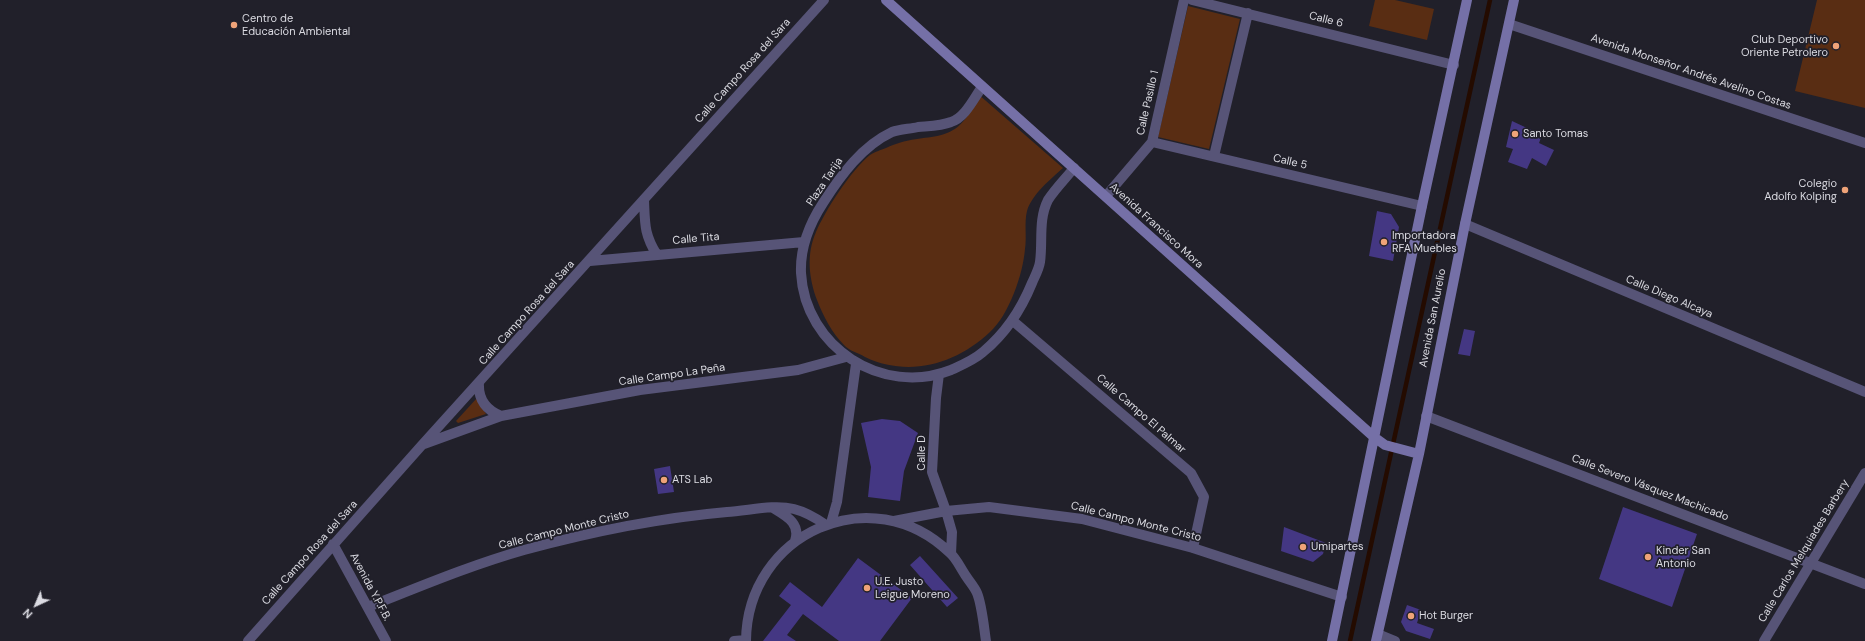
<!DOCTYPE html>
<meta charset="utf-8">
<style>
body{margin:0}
#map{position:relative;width:1865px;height:641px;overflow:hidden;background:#21202a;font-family:"DM Sans",sans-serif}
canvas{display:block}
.north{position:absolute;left:16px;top:585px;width:40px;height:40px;-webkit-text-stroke:3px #21202a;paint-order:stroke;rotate:224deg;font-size:11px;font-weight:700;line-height:16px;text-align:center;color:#dbdbe2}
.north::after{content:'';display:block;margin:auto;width:14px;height:18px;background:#dbdbe2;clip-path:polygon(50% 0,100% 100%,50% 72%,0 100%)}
</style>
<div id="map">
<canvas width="1865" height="641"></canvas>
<div class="north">N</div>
</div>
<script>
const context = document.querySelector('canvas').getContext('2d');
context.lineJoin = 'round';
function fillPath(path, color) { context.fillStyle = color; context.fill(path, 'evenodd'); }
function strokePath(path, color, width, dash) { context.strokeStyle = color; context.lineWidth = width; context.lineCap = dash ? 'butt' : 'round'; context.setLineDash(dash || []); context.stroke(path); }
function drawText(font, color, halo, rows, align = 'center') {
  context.font = font + ' "DM Sans",sans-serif'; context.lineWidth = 3.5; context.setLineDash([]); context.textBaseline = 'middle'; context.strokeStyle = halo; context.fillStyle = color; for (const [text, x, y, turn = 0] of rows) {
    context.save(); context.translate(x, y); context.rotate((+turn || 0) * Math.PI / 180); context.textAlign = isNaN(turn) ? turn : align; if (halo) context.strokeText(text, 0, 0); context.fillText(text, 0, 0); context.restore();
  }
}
fillPath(new Path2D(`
 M1375 0H1395L1434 9 1427 40 1369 26Z
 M1817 0H1865V108L1795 91Z
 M1188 6 1240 19 1209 149 1158 137Z
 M978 94 1063 168C1051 179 1032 194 1027 211 1024 223 1027 237 1025 249 1023 274 1009 315 990 332 956 364 909 378 865 357 859 353 849 351 844 345 832 333 823 316 817 300 809 279 806 254 816 232 825 211 851 170 870 155 874 152 881 150 886 148 929 128 957 152 978 94Z
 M477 398 486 414 458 423 456 421Z`), '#592d13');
strokePath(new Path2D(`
 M1350 641 1490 0`), '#240b00', 4.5);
fillPath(new Path2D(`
 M1512 121 1542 135 1539 143 1554 150 1546 166 1532 158 1527 169 1508 162 1513 149 1506 147Z
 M1377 211 1391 214 1399 227 1393 261 1369 256Z
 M1464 329 1475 331 1470 356 1458 354Z
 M882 419 900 421 918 433 904 471 900 501 868 497 871 467 861 423Z
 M670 466 674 492 658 494 654 469Z
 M1623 507 1697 534 1672 607 1599 579Z
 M1284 527 1326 543 1323 554 1313 562 1281 551Z
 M920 556 958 598 947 607 910 565Z
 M858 558 912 598 880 641H839L803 614 787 635 796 641H763L791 605 779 596 790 582 822 607Z
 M1407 605 1421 610 1417 623 1434 629 1430 639 1406 631 1401 622Z`), '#443783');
strokePath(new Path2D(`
 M1192 0 1454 65
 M1509 24 1865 143
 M982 87C974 98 965 118 951 122 941 126 929 126 918 127 910 129 900 129 892 132 862 146 841 175 823 203 810 223 800 248 801 273 805 347 882 397 951 370 962 365 974 360 983 352 1006 333 1021 310 1032 283 1035 276 1039 269 1040 262 1043 241 1038 220 1048 200 1055 189 1066 178 1074 168
 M1152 142 1422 206
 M1214 156 1248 13
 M1106 196 1152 142 1184 0
 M644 200C645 224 644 234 657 255
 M1465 224 1865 392
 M590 261 804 242
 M1013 321 1191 473 1204 497 1193 548
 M939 374 936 398 932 472 946 511 952 532 951 554
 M479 383C478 399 486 410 501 416
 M1426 416 1865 584
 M424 444 501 416 640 390 798 370 846 357
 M773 508C786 516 801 523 795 541
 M894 521 946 511 989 507 1082 519 1193 548 1342 597
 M831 523 837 502 856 364
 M333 544 386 641
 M368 607C419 587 471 565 524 550 590 532 659 518 727 512 748 511 773 504 794 509 806 512 816 518 826 525
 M1378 634 1395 641
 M248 641 422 445 824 0
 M734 641 746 640
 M746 641C747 533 872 477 950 553 956 558 960 567 964 573 968 580 974 586 977 593 982 605 984 628 986 641
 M1764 641 1865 473`), '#575477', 10);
strokePath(new Path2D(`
 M886 0 1374 437 1385 445 1419 454
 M1332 641 1422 206 1467 0
 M1376 641 1419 454 1465 224 1514 0`), '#7570a7', 10);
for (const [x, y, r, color] of [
 [234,25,4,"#efa378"],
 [1836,46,4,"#efa378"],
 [1515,134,4,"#efa378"],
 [1845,190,4,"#efa378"],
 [1384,242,4,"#efa378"],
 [664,480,4,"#efa378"],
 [1303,547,4,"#efa378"],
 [1648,557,4,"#efa378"],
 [867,588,4,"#efa378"],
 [1411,616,4,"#efa378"]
]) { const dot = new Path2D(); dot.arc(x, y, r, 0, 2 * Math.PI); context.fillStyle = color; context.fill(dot); strokePath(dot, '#21202a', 1.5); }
drawText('11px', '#dbdbe2', '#21202a', [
 ["Centro de",242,19],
 ["Educación Ambiental",242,32],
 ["Club Deportivo",1828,40,"right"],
 ["Oriente Petrolero",1828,53,"right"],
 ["Santo Tomas",1523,134],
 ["Colegio",1837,184,"right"],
 ["Adolfo Kolping",1837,197,"right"],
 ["Importadora",1392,236],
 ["RFA Muebles",1392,249],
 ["ATS Lab",672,480],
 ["Umipartes",1311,547],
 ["Kinder San",1656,551],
 ["Antonio",1656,564],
 ["U.E. Justo",875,582],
 ["Leigue Moreno",875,595],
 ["Hot Burger",1419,616]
], 'left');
drawText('11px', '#dbdbe2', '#21202a', [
 ["Calle 6",1326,20,14],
 ["Calle Campo Rosa del Sara",743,71,-48],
 ["Avenida Monseñor Andrés Avelino Costas",1691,72,19],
 ["Calle Pasillo 1",1148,103,-77],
 ["Calle 5",1290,162,13],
 ["Plaza Tarija",825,182,-56],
 ["Avenida Francisco Mora",1156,226,42],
 ["Calle Tita",696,239,-5],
 ["Calle Diego Alcaya",1669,297,23],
 ["Calle Campo Rosa del Sara",527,313,-48],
 ["Avenida San Aurelio",1433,318,-79],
 ["Calle Campo La Peña",672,375,-8],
 ["Calle Campo El Palmar",1141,414,41],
 ["Calle D",922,453,-90],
 ["Calle Severo Vásquez Machicado",1650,488,21],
 ["Calle Campo Monte Cristo",1136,522,14],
 ["Calle Campo Monte Cristo",564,530,-14],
 ["Calle Carlos Melquiades Barbery",1804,551,-59],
 ["Calle Campo Rosa del Sara",310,553,-48],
 ["Avenida Y.P.F.B.",370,587,62]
]);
</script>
